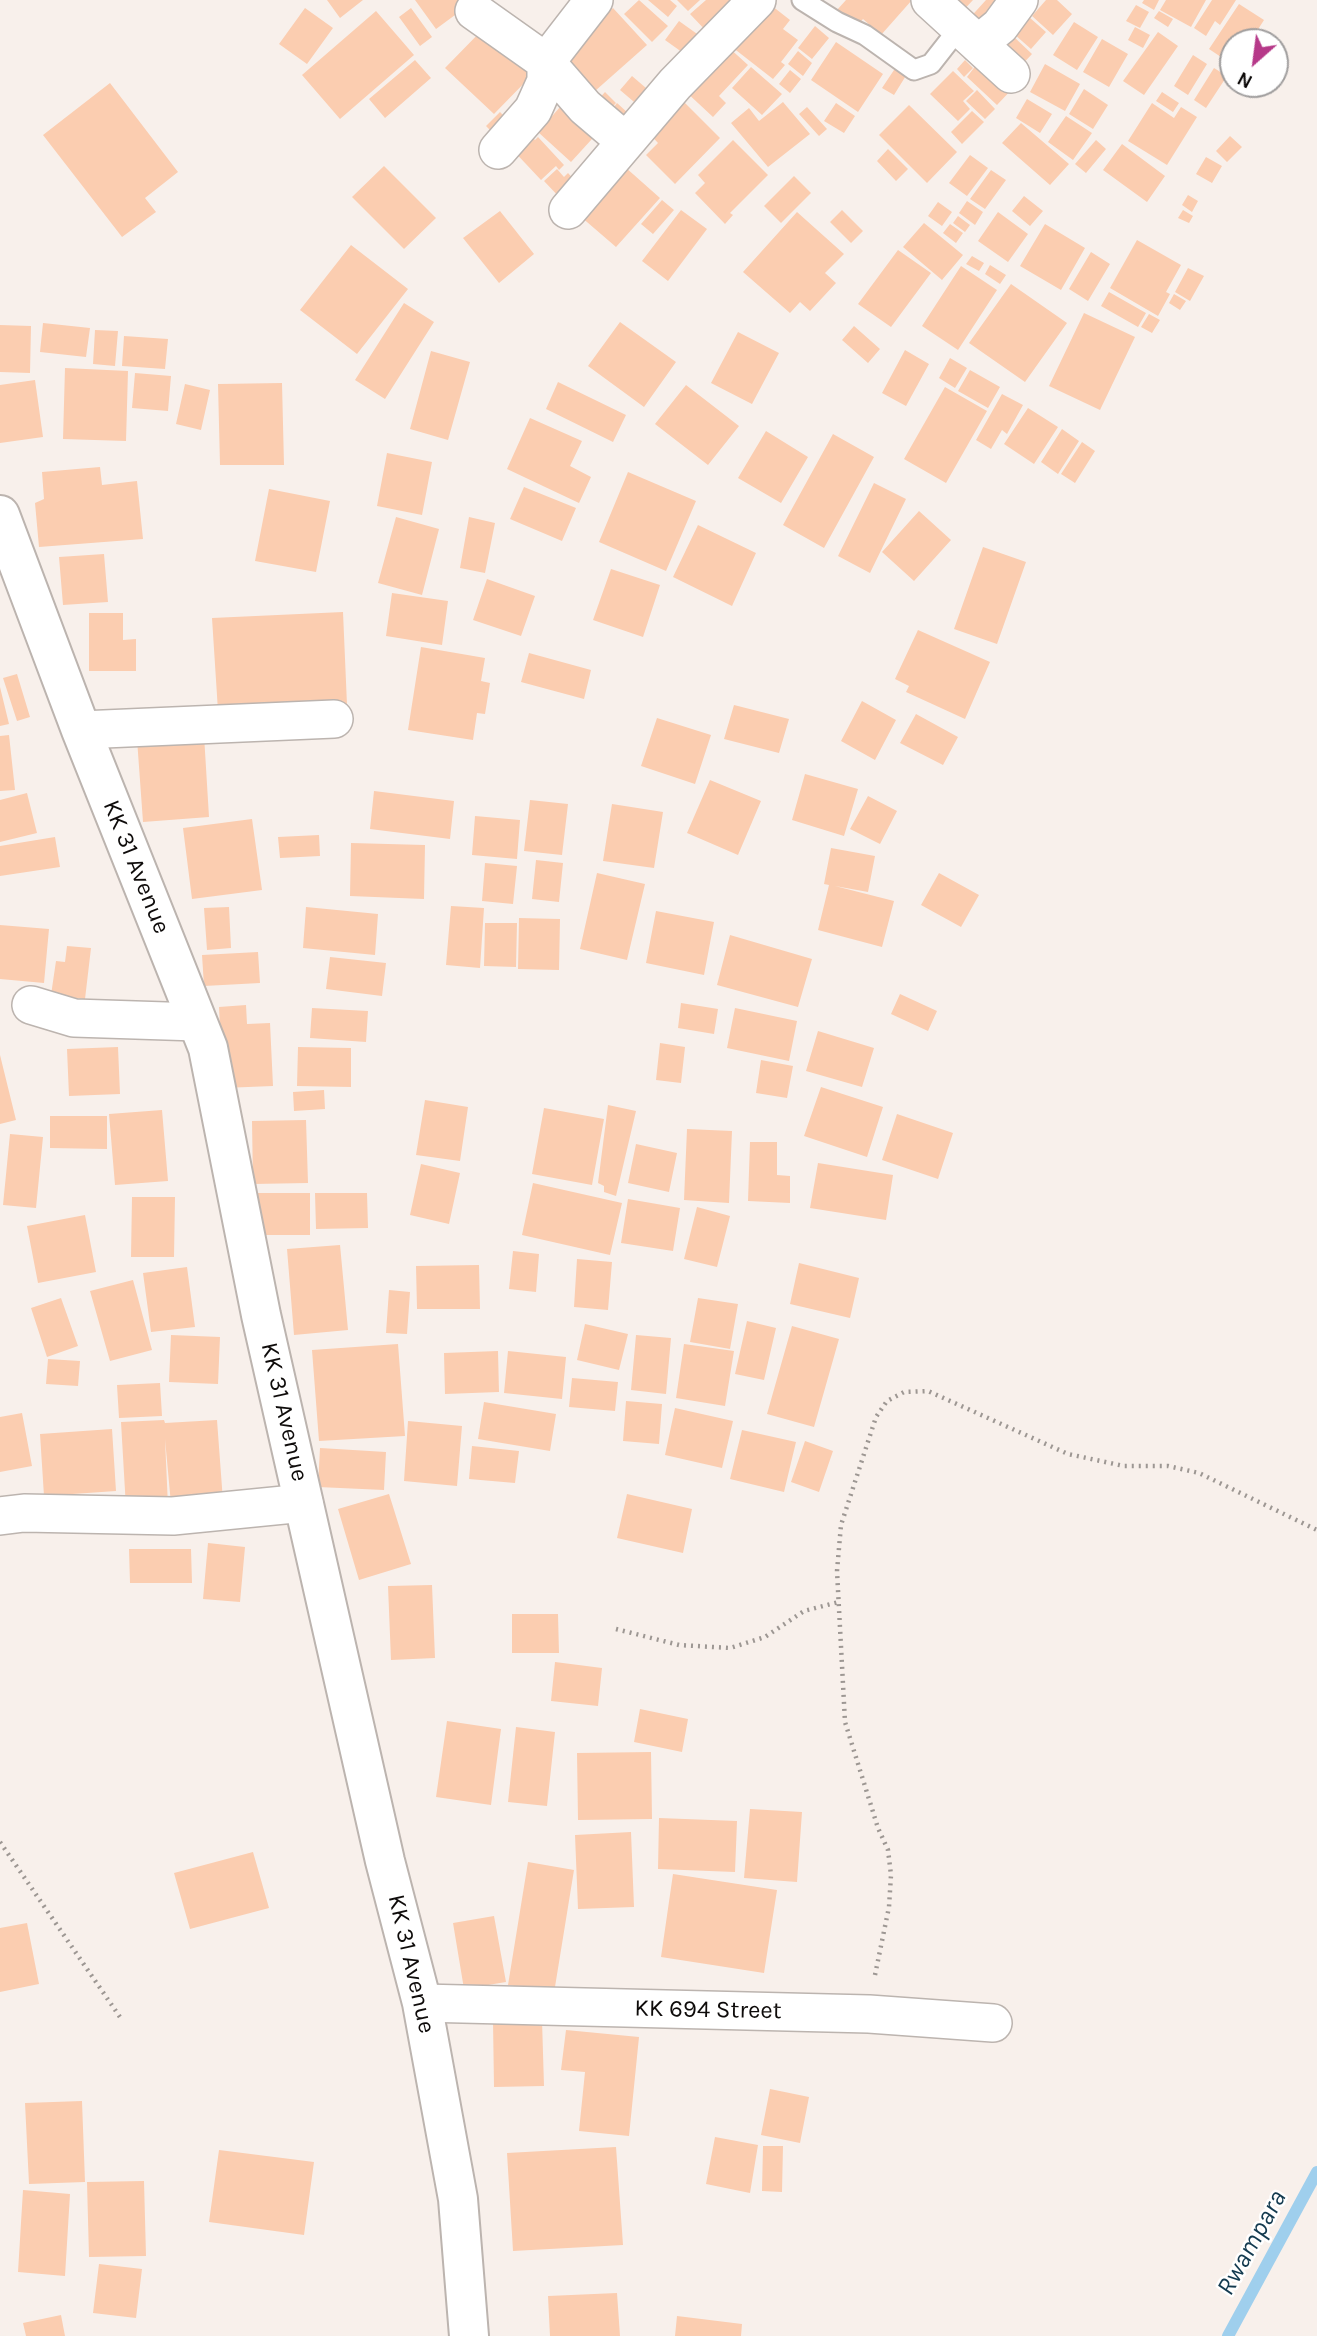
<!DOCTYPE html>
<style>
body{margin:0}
#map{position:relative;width:1317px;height:2336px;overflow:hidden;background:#f8f0eb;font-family:Karla,sans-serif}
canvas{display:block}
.north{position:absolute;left:1219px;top:28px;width:70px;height:70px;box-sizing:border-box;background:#fff;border:2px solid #9f9d9d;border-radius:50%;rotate:208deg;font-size:19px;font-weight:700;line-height:28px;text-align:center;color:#0e0b0a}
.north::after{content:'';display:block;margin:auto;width:24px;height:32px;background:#b63989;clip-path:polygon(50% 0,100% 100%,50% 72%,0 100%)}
</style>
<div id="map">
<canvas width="1317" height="2336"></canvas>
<div class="north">N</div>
</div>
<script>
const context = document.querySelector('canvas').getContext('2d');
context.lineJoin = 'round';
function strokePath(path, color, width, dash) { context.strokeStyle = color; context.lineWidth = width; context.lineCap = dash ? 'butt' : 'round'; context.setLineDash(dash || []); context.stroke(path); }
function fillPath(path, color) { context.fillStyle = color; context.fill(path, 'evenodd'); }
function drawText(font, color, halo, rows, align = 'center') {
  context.font = font + ' Karla,sans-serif'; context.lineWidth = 5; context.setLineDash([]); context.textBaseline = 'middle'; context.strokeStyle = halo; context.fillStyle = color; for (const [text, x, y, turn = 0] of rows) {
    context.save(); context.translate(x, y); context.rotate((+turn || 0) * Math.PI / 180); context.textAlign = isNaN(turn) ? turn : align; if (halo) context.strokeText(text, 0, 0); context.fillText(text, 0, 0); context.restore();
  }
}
strokePath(new Path2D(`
 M1228 2336 1317 2172`), '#9fcfed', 12);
fillPath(new Path2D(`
 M327 0H363L340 18Z
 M415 0H467L470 4 436 29Z
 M639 0 668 26 652 42 624 14Z
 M648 0H670L677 6 668 17Z
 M677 0H700L688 11Z
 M706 0H745L709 34 690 14Z
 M846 0H912L881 35 863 19 856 27 837 10Z
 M943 0H973L959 15Z
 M986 0H1008L978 33 966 22Z
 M1046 0H1057L1072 14 1053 35 1032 16Z
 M1144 0H1159L1154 10 1142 3Z
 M1166 0H1206L1191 27 1160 10Z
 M1212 0H1236L1220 25 1215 21 1206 36 1194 28Z
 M767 2 790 20 783 29 798 40 781 62 785 65 773 79 732 47Z
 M1239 4 1264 20 1250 42H1233V65L1209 49Z
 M1136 5 1149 12 1140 28 1126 21Z
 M305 8 333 28 307 64 279 44Z
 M411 8 432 37 420 46 399 17Z
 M613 8 647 45 586 99 553 65Z
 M376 11 414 55 340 119 302 75Z
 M1159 11 1173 19 1168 27 1154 18Z
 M1029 17 1046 32 1031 49 1014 34Z
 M679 21 700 36 686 55 665 40Z
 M1074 22 1098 37 1077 70 1053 55Z
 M486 26 534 73 494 114 445 68Z
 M815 26 829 38 812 59 798 48Z
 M1135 27 1150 35 1143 48 1128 40Z
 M1158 32 1178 46 1144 95 1123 81Z
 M1013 36 1032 54 1018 69 999 52Z
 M1102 39 1128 54 1109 87 1083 72Z
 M836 42 883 74 858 112 811 80Z
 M726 45 748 65 719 96 726 103 713 117 684 90Z
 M798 51 812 63 803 76 788 64Z
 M1193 55 1207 64 1188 95 1174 86Z
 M983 56 1014 87 997 105 967 77Z
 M415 60 431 78 385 118 369 99Z
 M965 60 973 68 964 77 957 69Z
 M1045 64 1080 84 1065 111 1030 92Z
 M751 67 782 94 762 115 732 88Z
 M896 67 907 74 894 95 882 88Z
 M1214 68 1227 76 1206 108 1194 100Z
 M790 70 801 79 790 93 779 84Z
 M953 71 974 91 963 101 970 109 958 121 930 94Z
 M632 76 653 94 640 107 620 90Z
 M110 83 178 172 145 198 156 212 122 237 43 135Z
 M1084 89 1108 105 1093 129 1069 114Z
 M977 90 995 109 985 119 966 101Z
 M605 92 616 103 602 118 591 108Z
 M1162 92 1179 103 1173 112 1156 101Z
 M678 96 720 138 675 184 646 155 658 143 645 129Z
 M568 98 602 128 571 162 538 132Z
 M1027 99 1052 114 1040 133 1016 118Z
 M783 102 810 134 768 167 731 123 749 108 759 121Z
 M617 103 628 113 619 123 609 113Z
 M836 103 855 116 844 133 824 121Z
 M1152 103 1174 118 1181 107 1197 117 1167 165 1128 141Z
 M909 105 957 152 927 183 879 135Z
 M807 107 827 129 819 136 799 114Z
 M972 111 984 122 962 144 951 132Z
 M500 112 513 125 499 139 486 126Z
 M1066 116 1092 133 1073 160 1048 142Z
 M1021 123 1069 164 1050 185 1002 143Z
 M526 131 535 140 538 137 564 165 559 170 556 166 541 180 510 147Z
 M1230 136 1242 147 1227 162 1216 151Z
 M733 140 768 175 730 213 733 215 725 224 695 193 705 183 698 175Z
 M1096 140 1106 149 1086 173 1075 164Z
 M1122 144 1165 176 1147 202 1103 170Z
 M888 149 908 169 896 181 877 161Z
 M970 155 988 168 967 196 949 183Z
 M1206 157 1222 166 1212 183 1196 174Z
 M384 166 436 218 404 249 352 197Z
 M625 167 660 198 616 247 580 216Z
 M557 169 564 177 568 173 579 185 562 200 544 181Z
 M991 170 1006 180 985 209 970 199Z
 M794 176 811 193 781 223 764 206Z
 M1188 195 1198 201 1192 212 1182 205Z
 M1024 196 1043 211 1030 226 1012 211Z
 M662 200 674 210 653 234 641 224Z
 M967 201 983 212 975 225 959 213Z
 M938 202 952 212 942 226 928 216Z
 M681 210 707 229 668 281 642 261Z
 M842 210 863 231 851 243 830 222Z
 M1183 210 1193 216 1189 223 1178 218Z
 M500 211 534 254 499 283 463 238Z
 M797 212 844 254 825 273 836 283 810 311 800 302 790 313 743 272Z
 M998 212 1028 234 1008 262 978 241Z
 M958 216 970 225 965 232 953 223Z
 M924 223 963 255 942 280 903 247Z
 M950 224 963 233 956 243 943 233Z
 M1045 224 1085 248 1061 290 1020 266Z
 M1137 240 1181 265 1166 292 1170 294 1158 316 1110 288Z
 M351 245 408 289 357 354 300 310Z
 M898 250 931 273 891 327 858 304Z
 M1091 252 1110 264 1088 301 1069 289Z
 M972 256 984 263 979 271 966 264Z
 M990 265 1006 275 1000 284 985 274Z
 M961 266 997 290 958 350 922 326Z
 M1188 268 1204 276 1190 301 1175 292Z
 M1011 284 1067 323 1025 382 969 343Z
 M1109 292 1146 313 1138 327 1101 306Z
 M1174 294 1186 301 1180 310 1169 303Z
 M404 303 434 322 385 399 355 380Z
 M1084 313 1135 337 1100 410 1049 386Z
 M1149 314 1160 320 1152 333 1141 327Z
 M620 322 676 362 644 407 588 366Z
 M43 323 90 328 86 357 40 352Z
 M0 325 31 326 30 373 0 372Z
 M854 326 880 349 868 363 842 340Z
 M95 330 118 331 115 366 93 364Z
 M738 332 779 353 752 404 711 383Z
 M124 336 168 339 165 369 122 366Z
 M905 350 929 364 906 406 882 393Z
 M431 351 470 362 448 440 410 429Z
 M950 358 967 368 955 388 939 378Z
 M65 368 128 371 126 441 63 439Z
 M970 370 1000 387 988 408 958 391Z
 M135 373 171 376 168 411 132 408Z
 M35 380 43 437 0 443V385Z
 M558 382 626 415 613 442 546 409Z
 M282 383 284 465H220L218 384Z
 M185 384 210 390 201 430 176 424Z
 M686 385 739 426 708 465 655 424Z
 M945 387 987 411 946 483 904 459Z
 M1002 394 1023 405 1007 434 1002 430 991 449 976 440Z
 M1028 408 1058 427 1034 464 1004 444Z
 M530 418 582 441 570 466 591 477 579 503 507 469Z
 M1062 429 1079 441 1058 474 1041 462Z
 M766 431 808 457 781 503 738 478Z
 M833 434 874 457 824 548 783 525Z
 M1082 442 1095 451 1075 483 1061 474Z
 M387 453 432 462 422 515 377 506Z
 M100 467 102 485 137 481 143 539 39 547 35 503 44 499 42 472Z
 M628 472 696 501 666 571 599 542Z
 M874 483 906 499 870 573 838 556Z
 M524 487 576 508 562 541 510 519Z
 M269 489 330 501 316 572 255 561Z
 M919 511 951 540 914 581 882 552Z
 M396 517 439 529 422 595 378 583Z
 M469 517 495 523 485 573 460 568Z
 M698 525 756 553 732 606 673 577Z
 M983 547 1026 562 997 644 954 629Z
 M104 554 108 602 63 605 59 557Z
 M611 569 660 585 643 637 593 620Z
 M487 579 535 596 521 636 473 620Z
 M392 593 448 601 442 645 386 636Z
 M343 612 347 705 218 711 212 618Z
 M89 613H123V640L136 639V671H89Z
 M918 630 990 662 965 719 906 692 909 686 895 679Z
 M421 647 485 658 481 681 490 683 485 714 477 713 473 740 408 730Z
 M529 653 591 670 584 699 521 682Z
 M17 674 30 717 17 721 3 678Z
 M0 687 9 724 0 726Z
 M862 701 896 720 875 760 841 741Z
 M734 705 789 719 779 753 724 739Z
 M916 714 958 737 943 765 900 743Z
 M657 718 711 735 695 784 641 766Z
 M9 735 15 790 0 791V736Z
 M204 735 209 817 143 822 137 739Z
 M805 774 858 789 844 836 792 820Z
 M710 780 761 801 738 855 687 833Z
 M374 791 454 801 450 839 370 829Z
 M27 793 37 833 0 842V800Z
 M868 796 897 811 880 844 850 829Z
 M530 800 568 804 562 855 524 851Z
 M612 804 663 812 654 868 603 861Z
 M475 816 520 820 517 859 472 855Z
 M252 819 262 890 192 899 183 828Z
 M319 835 320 856 280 858 278 837Z
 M55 837 60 867 0 876V846Z
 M351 843 425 845 424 899 350 896Z
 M831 848 875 856 868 892 835 886 894 901 882 947 818 930 829 885 824 884Z
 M536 860 563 863 559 902 532 899Z
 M485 863 517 866 513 904 482 901Z
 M597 873 645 884 627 960 580 949Z
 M939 873 979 895 961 927 921 905Z
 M451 906 484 908 480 968 446 965Z
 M229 907 231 948 207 950 204 908Z
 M306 907 378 914 375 955 303 948Z
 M656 911 714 922 704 975 646 963Z
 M519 918 560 919 559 970 518 969Z
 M485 923H517L516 967 484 966Z
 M0 925 49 929 44 983 0 979Z
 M730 935 812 959 798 1007 717 985Z
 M67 946 91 948 85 999 51 995 56 961 65 962Z
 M258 952 260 983 204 986 202 955Z
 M330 957 386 963 382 996 326 989Z
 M900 994 937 1011 928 1031 891 1014Z
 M681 1003 718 1009 714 1034 678 1028Z
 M246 1005 247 1024 270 1023 273 1086 223 1088 219 1007Z
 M312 1008 368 1011 366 1042 310 1038Z
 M735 1008 797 1021 789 1061 727 1048Z
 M818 1031 874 1048 862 1087 806 1071Z
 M660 1043 685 1047 681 1083 656 1080Z
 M118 1047 120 1094 69 1096 67 1049Z
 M298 1047 351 1048V1087L297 1086Z
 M0 1055 16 1120 0 1124Z
 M761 1060 793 1066 787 1098 756 1093Z
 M821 1087 883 1107 867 1157 804 1136Z
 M324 1090 325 1109 294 1111 293 1092Z
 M425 1100 468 1107 460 1161 416 1155Z
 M608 1105 636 1111 616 1196 604 1192V1186L598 1183Z
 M544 1108 604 1119 592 1185 532 1174Z
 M162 1110 168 1181 115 1185 109 1114Z
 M897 1114 953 1133 938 1179 882 1160Z
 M50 1116H107V1149L50 1148Z
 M306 1120 308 1183 253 1184 252 1121Z
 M687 1129 732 1131 729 1203 684 1200Z
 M10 1134 43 1137 36 1208 3 1205Z
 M750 1142H777V1175L790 1176V1203L748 1201Z
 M636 1144 677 1153 669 1192 628 1183Z
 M818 1163 893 1175 886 1220 810 1208Z
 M421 1164 460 1173 449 1224 410 1215Z
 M533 1183 622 1203 610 1255 522 1235Z
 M256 1193H310V1235H256Z
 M315 1193H367L368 1228 316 1229Z
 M132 1197H175L174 1257H131Z
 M628 1199 680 1208 673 1251 621 1243Z
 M697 1207 730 1216 717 1267 684 1259Z
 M85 1215 96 1272 38 1283 27 1226Z
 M340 1245 348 1330 294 1335 287 1249Z
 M513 1251 539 1254 536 1292 509 1289Z
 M577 1259 612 1262 608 1310 574 1307Z
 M799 1263 859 1278 850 1318 790 1304Z
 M479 1265 480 1309H417L416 1266Z
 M187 1267 195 1327 151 1332 143 1273Z
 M133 1280 152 1350 110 1361 90 1291Z
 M389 1290 410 1292 407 1334 386 1333Z
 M61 1298 78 1346 47 1357 31 1308Z
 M698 1298 738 1304 730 1349 690 1342Z
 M747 1321 776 1328 764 1380 735 1374Z
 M585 1324 628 1334 619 1370 577 1360Z
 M792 1326 839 1339 814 1427 767 1414Z
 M171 1335 220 1337 218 1384 169 1382Z
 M636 1335 671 1338 666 1394 631 1390Z
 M398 1344 405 1436 319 1441 312 1350Z
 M684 1344 734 1351 725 1406 676 1398Z
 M498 1351 499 1392 445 1394 444 1353Z
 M508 1351 566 1357 562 1399 504 1393Z
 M48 1359 80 1361 78 1386 46 1384Z
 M572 1378 618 1382 615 1411 569 1407Z
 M160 1383 162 1416 119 1418 117 1385Z
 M626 1401 662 1404 659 1444 623 1441Z
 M484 1402 556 1414 550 1451 478 1439Z
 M675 1408 733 1421 722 1468 665 1455Z
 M22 1413 32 1466 0 1472V1417Z
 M164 1420 165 1423 217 1420 223 1501 171 1504 165 1439 168 1506 126 1508 121 1422Z
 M408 1421 462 1426 457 1486 404 1481Z
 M112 1429 116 1491 44 1496 40 1434Z
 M742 1430 796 1442 784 1492 730 1479Z
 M805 1441 833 1451 819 1492 791 1482Z
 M472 1446 519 1451 515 1483 469 1479Z
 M320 1448 386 1452 384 1490 318 1487Z
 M389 1494 411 1564 359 1580 338 1509Z
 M627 1494 692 1509 683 1553 617 1538Z
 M208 1543 245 1547 240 1602 203 1599Z
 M129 1549H191L192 1583H130Z
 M432 1585 435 1658 391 1660 388 1586Z
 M512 1614H558L559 1653H512Z
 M555 1662 602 1668 598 1706 551 1701Z
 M640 1709 688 1719 682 1752 634 1742Z
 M447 1721 501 1729 491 1805 436 1797Z
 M516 1727 555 1732 547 1806 508 1802Z
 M651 1752 652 1819 578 1820 577 1753Z
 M750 1809 802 1812 797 1882 744 1878Z
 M659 1818 737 1821 735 1872 658 1869Z
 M631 1832 634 1907 578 1909 575 1835Z
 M253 1852 269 1908 190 1929 174 1873Z
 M528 1862 574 1870 554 1993 508 1985Z
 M673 1874 777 1890 764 1973 661 1957Z
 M494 1916 506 1982 464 1989 453 1923Z
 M27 1923 39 1984 0 1992V1928Z
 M542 2020 544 2086 494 2087 493 2021Z
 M566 2030 639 2037 629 2136 579 2131 585 2072 561 2070Z
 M770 2089 809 2097 800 2143 761 2135Z
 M82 2101 85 2182 29 2184 25 2103Z
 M715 2137 758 2145 750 2193 706 2184Z
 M763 2146H783L782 2192 762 2191Z
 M616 2147 623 2245 513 2251 507 2153Z
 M219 2150 314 2162 304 2235 209 2222Z
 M144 2181 146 2256 89 2257 87 2182Z
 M23 2190 70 2194 65 2276 18 2272Z
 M99 2264 142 2269 136 2318 93 2313Z
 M617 2293 620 2336H550L548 2296Z
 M61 2315 65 2336H26L23 2323Z
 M677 2316 742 2324 741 2336H675Z`), '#fbcdb0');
const service = new Path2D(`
 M802 0 837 22 865 35 914 70 931 64 960 27`);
const minor = new Path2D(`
 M930 0 1011 74
 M474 11 546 62 585 107 625 141
 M978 44 1000 26 1019 0
 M498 150 533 110 546 81V62L594 0
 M568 210 675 84 757 0
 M81 730 334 719
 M31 1005 74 1018 197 1022
 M0 1516 24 1513 173 1516 304 1503
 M422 2003 869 2014 993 2023`);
const tertiary = new Path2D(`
 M0 515 81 730 208 1048 261 1315 385 1861 422 2003 458 2199 469 2336`);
strokePath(service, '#bcb4af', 23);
strokePath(minor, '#bcb4af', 40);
strokePath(tertiary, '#bcb4af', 42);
strokePath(new Path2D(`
 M616 1629 679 1645 730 1648 765 1637 804 1611 839 1602
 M0 1842 122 2020
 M875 1975 889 1907 891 1875 888 1850 878 1828 845 1722 837 1571 841 1525 876 1417 887 1401 904 1392 928 1391 1068 1454 1124 1466H1168L1199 1473 1317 1530`), '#9d9793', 4.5, [2, 5]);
strokePath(service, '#fff', 19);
strokePath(minor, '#fff', 37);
strokePath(tertiary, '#fff', 38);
drawText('24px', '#0e0b0a', '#fff', [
 ["KK 31 Avenue",136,867,68],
 ["KK 31 Avenue",284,1412,77],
 ["KK 31 Avenue",411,1964,77],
 ["KK 694 Street",708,2010,1]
]);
drawText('italic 26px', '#133a4f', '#fff', [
 ["Rwampara",1252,2243,-61]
]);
</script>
